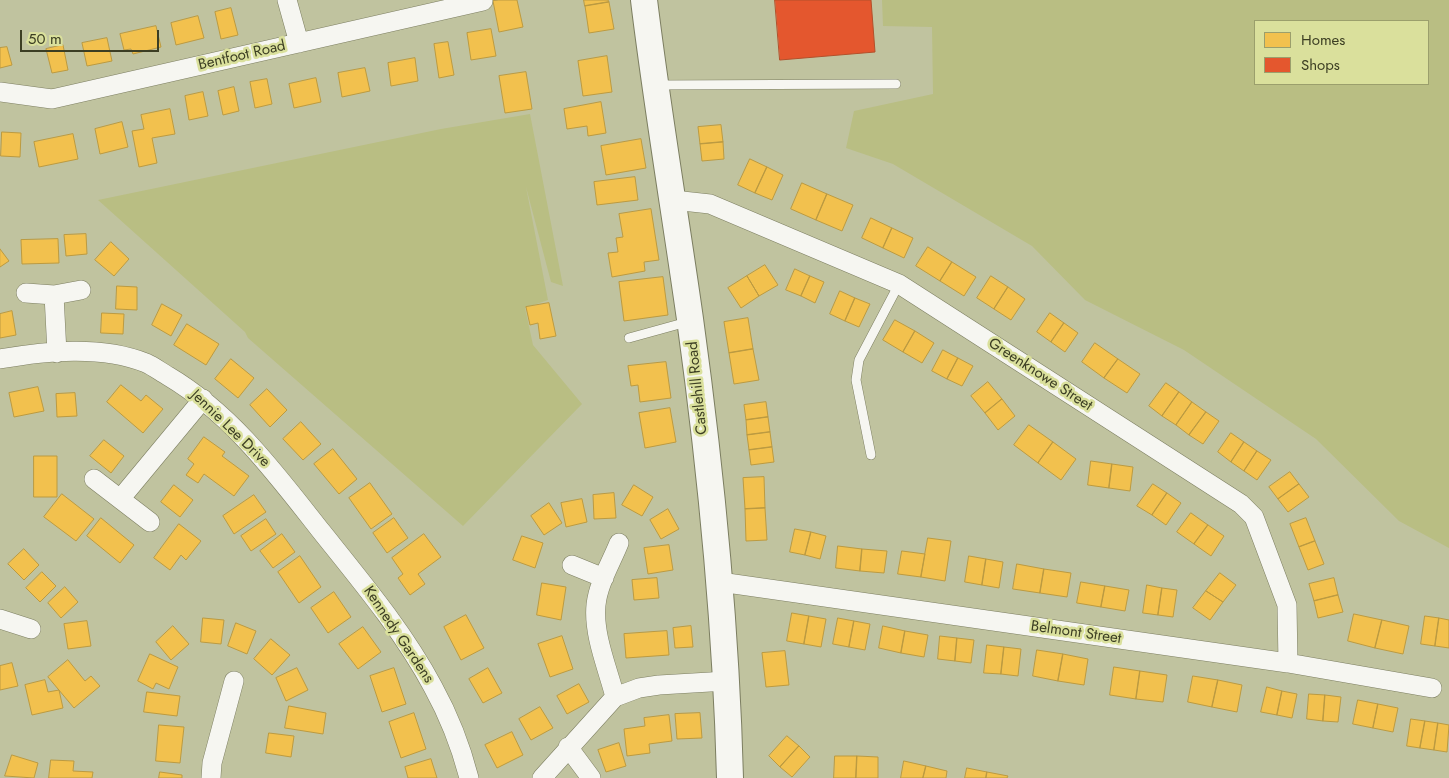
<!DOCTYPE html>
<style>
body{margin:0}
#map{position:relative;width:1449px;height:778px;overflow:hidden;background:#c0c39f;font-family:Jost,sans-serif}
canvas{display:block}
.legend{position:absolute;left:1254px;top:20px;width:175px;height:65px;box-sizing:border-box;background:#dae09c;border:1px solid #9b9f6c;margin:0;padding:6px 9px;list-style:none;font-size:15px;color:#3c3e23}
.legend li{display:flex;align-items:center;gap:10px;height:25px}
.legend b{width:25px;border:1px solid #9b9f6c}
.scale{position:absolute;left:20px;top:30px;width:139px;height:22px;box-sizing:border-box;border:2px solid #3c3e23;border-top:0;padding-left:6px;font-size:15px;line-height:18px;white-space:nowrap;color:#3c3e23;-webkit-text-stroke:4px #dae09c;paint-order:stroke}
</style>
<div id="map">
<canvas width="1449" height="778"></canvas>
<ul class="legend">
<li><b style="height:14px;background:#f2c14e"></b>Homes</li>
<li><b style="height:14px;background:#e4572e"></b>Shops</li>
</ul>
<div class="scale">50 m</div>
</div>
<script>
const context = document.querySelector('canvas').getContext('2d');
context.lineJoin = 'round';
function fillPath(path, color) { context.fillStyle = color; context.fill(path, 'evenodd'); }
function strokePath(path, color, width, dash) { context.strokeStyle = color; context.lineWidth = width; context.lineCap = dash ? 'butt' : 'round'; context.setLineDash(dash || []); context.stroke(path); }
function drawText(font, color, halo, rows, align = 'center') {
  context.font = font + ' Jost,sans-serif'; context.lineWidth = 5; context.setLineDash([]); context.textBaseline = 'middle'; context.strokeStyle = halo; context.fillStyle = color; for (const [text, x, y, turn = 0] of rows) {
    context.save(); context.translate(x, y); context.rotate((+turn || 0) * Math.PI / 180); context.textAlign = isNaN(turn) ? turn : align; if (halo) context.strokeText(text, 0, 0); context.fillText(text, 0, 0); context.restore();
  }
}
fillPath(new Path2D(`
 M882 0H1449V548L1399 521 1316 439 1184 350 1085 300 1032 246 893 164 846 148 854 111 933 94 932 27 883 26ZM1255 21H1428V84H1255Z
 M530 114 563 286 551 282 526 187 548 300 525 308 533 345 582 404 463 526 248 338 245 332 98 200 441 129Z`), '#b9be83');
const homes = new Path2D(`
 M499 0H517L523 27 499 32 493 1Z
 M584 0H608L609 2 585 6Z
 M609 2 614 29 589 33 585 6Z
 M231 8 238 35 221 39 215 12Z
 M198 16 204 38 176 45 171 23Z
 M156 26 161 47 133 54 131 49 124 50 120 34Z
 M491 29 496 56 471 60 467 33Z
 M107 38 112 61 87 66 82 43Z
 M448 42 454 75 439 78 434 44Z
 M63 45 68 70 52 73 46 49Z
 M7 47 12 65 0 68V48Z
 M607 56 612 92 583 96 578 61Z
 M415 58 418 81 391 86 388 63Z
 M365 68 370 91 342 97 338 73Z
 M526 72 532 109 505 113 499 76Z
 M316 78 321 102 294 108 289 84Z
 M267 79 272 104 255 108 250 82Z
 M234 87 239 111 223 115 218 91Z
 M203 92 208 116 189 120 185 96Z
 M601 102 606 133 588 136 587 126 567 129 564 109Z
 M170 109 175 134 152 138 157 163 139 167 132 131 144 129 141 115Z
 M122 122 128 147 100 154 95 129Z
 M721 125 723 142 700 144 698 127Z
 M2 132 21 133 20 157 1 156Z
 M73 134 78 159 39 167 34 142Z
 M641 139 646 168 606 175 601 146Z
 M723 142 724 159 702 161 700 144Z
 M750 159 767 167 755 193 738 185Z
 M767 167 783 175 772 200 755 193Z
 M635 177 638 200 597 205 594 182Z
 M802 183 827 194 816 220 791 209Z
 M827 194 853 205 842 231 816 220Z
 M651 209 659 260 644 262 645 271 612 277 608 253 618 252 616 238 623 237 619 214Z
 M871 218 892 228 883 248 862 238Z
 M892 228 913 238 904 258 883 248Z
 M86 234 87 254 66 256 64 235Z
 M58 239 59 263 22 264 21 240Z
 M111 242 129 259 114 276 95 260Z
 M928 247 952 262 940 281 916 266Z
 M0 249 9 261 0 267Z
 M952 262 976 277 964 296 940 281Z
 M765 265 778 285 759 296 747 276Z
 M795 269 810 276 801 296 786 290Z
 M747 276 759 296 741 308 728 288Z
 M810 276 824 282 815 303 801 296Z
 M991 276 1008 287 994 309 977 298Z
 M663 277 668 315 624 321 619 282Z
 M117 286 137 287V310L116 309Z
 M1008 287 1025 299 1011 320 994 309Z
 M840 291 855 298 845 321 830 314Z
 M855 298 870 304 859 327 845 321Z
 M549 303 556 336 540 339 538 323 530 325 526 307Z
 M162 304 182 315 171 336 152 325Z
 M12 311 16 335 0 338V314Z
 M102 313 124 314 123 334 101 333Z
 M1050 313 1064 323 1051 342 1037 332Z
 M748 318 753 349 729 353 724 322Z
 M895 320 915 331 903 352 883 340Z
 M1064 323 1078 333 1065 352 1051 342Z
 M187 324 219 344 206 365 174 345Z
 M915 331 934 343 922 363 903 352Z
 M1095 343 1118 359 1104 378 1082 362Z
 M753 349 759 380 734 384 729 353Z
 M943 350 958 358 947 379 932 371Z
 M958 358 973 366 962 386 947 379Z
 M231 359 254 378 238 398 215 379Z
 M1118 359 1140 374 1127 393 1104 378Z
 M666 362 671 398 640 402 638 385 631 386 628 366Z
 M988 382 1002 399 985 413 971 396Z
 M1166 383 1179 392 1162 416 1149 406Z
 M121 385 141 401 146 395 163 409 143 433 107 402Z
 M38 387 44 411 14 417 9 393Z
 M267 389 287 410 270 427 250 405Z
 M1179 392 1192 402 1176 425 1162 416Z
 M75 393 77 416 57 417 56 394Z
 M1002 399 1015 416 998 430 985 413Z
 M766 402 768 417 746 420 744 405Z
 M1192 402 1206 412 1189 435 1176 425Z
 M670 408 676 442 645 448 639 413Z
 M1206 412 1219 421 1203 444 1189 435Z
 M768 417 770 432 747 435 746 420Z
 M301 422 321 444 303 460 283 439Z
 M1029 425 1053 442 1038 463 1014 445Z
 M770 432 772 447 749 450 747 435Z
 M1231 433 1244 442 1231 462 1218 452Z
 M204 437 225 452 222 456 249 476 234 496 204 474 198 483 186 475 194 464 188 459Z
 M104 440 124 456 111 473 90 456Z
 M1053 442 1076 459 1061 480 1038 463Z
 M1244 442 1257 451 1244 471 1231 462Z
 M772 447 774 462 751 465 749 450Z
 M333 449 357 479 339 494 314 464Z
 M1257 451 1271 460 1257 480 1244 471Z
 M34 456H57V497H34Z
 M1091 461 1112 464 1109 488 1088 485Z
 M1112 464 1133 467 1130 491 1109 488Z
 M1290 472 1299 484 1278 499 1269 487Z
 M764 477 765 508 745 509 743 478Z
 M370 483 392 514 371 529 349 498Z
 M1153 484 1167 493 1152 515 1137 506Z
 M1299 484 1309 497 1288 512 1278 499Z
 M174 485 193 500 180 517 161 502Z
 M634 485 653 497 642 516 622 505Z
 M614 493 616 518 594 519 593 495Z
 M1167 493 1181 503 1166 525 1152 515Z
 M62 494 94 519 76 541 44 517Z
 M254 495 266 512 234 534 223 516Z
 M582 499 587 522 566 527 561 503Z
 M549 503 562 523 544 535 531 516Z
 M765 508 767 540 746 541 745 509Z
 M668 509 679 529 661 539 650 520Z
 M1191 513 1208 525 1194 544 1177 532Z
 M101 518 134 545 120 563 87 536Z
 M394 518 408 538 387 553 373 533Z
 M1306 518 1315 541 1299 547 1290 524Z
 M266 519 276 534 251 551 241 536Z
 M179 524 201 541 186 560 181 555 170 570 154 558Z
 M1208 525 1224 536 1211 556 1194 544Z
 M795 529 811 532 805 555 790 552Z
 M811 532 826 536 820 559 805 555Z
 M282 534 295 552 273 568 260 551Z
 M424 534 441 557 418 574 425 584 410 595 398 578 403 574 392 558Z
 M522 536 543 543 535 568 513 560Z
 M928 538 951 541 945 581 921 577Z
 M1315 541 1324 564 1308 570 1299 547Z
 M669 545 673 570 648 574 644 548Z
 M838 546 862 549 860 571 836 568Z
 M24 549 39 565 24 580 8 564Z
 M862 549 887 551 884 573 860 571Z
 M902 551 925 554 921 577 898 574Z
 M300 556 321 587 299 603 278 572Z
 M969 556 986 559 982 585 965 582Z
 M986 559 1003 562 999 588 982 585Z
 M1017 564 1044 569 1040 593 1013 589Z
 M1044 569 1071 573 1067 597 1040 593Z
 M42 572 56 586 40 602 26 588Z
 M1220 573 1236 585 1223 602 1206 591Z
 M657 578 659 598 634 600 632 580Z
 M1334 578 1338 595 1314 601 1309 584Z
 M1081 582 1105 586 1101 607 1077 603Z
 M542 583 566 587 561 620 537 615Z
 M1147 585 1162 588 1158 615 1143 613Z
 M1105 586 1129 590 1125 611 1101 607Z
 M65 587 78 602 61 618 48 603Z
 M1162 588 1177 590 1173 617 1158 615Z
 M1206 591 1223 602 1210 620 1193 608Z
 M334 592 351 617 328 633 311 608Z
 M1338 595 1343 612 1318 618 1314 601Z
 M792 613 809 616 804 644 787 641Z
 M1354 614 1382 620 1375 648 1348 641Z
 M466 615 484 648 461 660 444 627Z
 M809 616 826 619 821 647 804 644Z
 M1425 616 1439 618 1435 646 1421 644Z
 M203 618 224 620 221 644 201 642Z
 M838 618 854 621 849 647 833 644Z
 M1439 618 1449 620V648L1435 646Z
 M1382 620 1409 626 1403 654 1375 648Z
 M87 621 91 646 68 649 64 624Z
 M854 621 870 624 865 650 849 647Z
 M236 623 256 631 247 654 228 646Z
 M173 626 189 644 171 660 156 642Z
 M691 626 693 647 675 648 673 628Z
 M883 626 905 631 901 653 879 648Z
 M363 627 381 652 358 669 339 644Z
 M667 631 669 655 626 658 624 634Z
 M905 631 928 635 924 657 901 653Z
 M562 636 573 669 550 677 538 644Z
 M940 636 957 638 955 661 938 659Z
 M957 638 974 640 971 663 955 661Z
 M271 639 290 655 272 675 254 659Z
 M987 645 1004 647 1001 674 984 673Z
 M1004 647 1021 649 1018 676 1001 674Z
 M1037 650 1063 654 1058 681 1033 676Z
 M785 651 789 685 766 687 762 653Z
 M150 654 178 667 169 689 156 683 153 689 138 681Z
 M1063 654 1088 659 1084 685 1058 681Z
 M68 660 85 681 91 676 100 686 74 708 48 677Z
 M12 663 18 686 0 690V666Z
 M1114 667 1140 671 1136 699 1110 695Z
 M297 668 308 690 286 701 276 678Z
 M394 668 406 704 382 712 370 676Z
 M488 668 502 693 483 703 469 679Z
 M1140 671 1167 675 1163 702 1136 699Z
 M1193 676 1218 680 1212 707 1188 702Z
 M45 680 48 692 59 690 63 708 32 715 25 685Z
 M1218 680 1242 685 1237 712 1212 707Z
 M579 684 589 702 567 714 557 696Z
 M1267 687 1282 691 1277 715 1261 712Z
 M1282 691 1297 694 1292 718 1277 715Z
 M147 692 180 696 177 716 144 712Z
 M1309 694 1325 695 1323 721 1307 719Z
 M1325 695 1341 697 1338 722 1323 721Z
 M1358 700 1378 704 1373 728 1353 724Z
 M1378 704 1398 708 1393 732 1373 728Z
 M289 706 326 713 323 734 285 728Z
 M540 707 553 728 531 740 519 719Z
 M414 713 426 749 401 758 389 722Z
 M700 713 702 738 677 739 675 714Z
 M669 715 672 741 649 744 650 753 627 756 624 729 645 726 644 718Z
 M1411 719 1425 721 1420 748 1407 746Z
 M1425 721 1438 723 1434 750 1420 748Z
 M1438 723 1449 725 1447 752 1434 750Z
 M159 725 184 727 180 763 156 761Z
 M512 732 523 755 497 768 485 745Z
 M269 733 294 736 291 757 266 753Z
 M787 736 799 746 780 767 769 756Z
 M619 743 626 766 606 772 598 750Z
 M799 746 810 757 792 777 780 767Z
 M12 755 38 763 34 778 5 776Z
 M835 756H857L856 778H834Z
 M857 756 878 757V778H856Z
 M431 759 437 778H408L405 767Z
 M51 760 74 761 73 771 93 772 92 778H49Z
 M904 761 926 766 923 778H901Z
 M926 766 947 771 946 778H923Z
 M967 768 987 772 986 778H965Z
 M160 772 182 775V778H159Z
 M987 772 1008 776 1007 778H986Z`);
fillPath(homes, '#f2c14e');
strokePath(homes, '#bb9a41', 1);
const shops = new Path2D(`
 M775 0H871L875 52 780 60Z`);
fillPath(shops, '#e4572e');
strokePath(shops, '#b2502b', 1);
const lane = new Path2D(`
 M656 85 896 84
 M629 338 687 322
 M871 455 856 380 859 360 899 284`);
const street = new Path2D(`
 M287 0 299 43
 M0 92 52 99 483 1
 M673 200 710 204 899 284 1241 504 1254 517 1287 605 1288 663
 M26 293 54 295 81 290
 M54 295 57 353
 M0 359C46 351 101 345 146 363 153 366 161 372 168 376 232 414 276 474 321 531 361 581 403 631 433 687 449 716 461 747 469 778
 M94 479 150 522
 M121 498 203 399
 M572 565 604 578
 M720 582 1288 663 1432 688
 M0 619 31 629
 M615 697C608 669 593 635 596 605 598 584 611 563 619 543
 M568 747 591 778
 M211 778 212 763 234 681
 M542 778 615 697 639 688 659 685 727 681`);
const secondary = new Path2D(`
 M644 0C657 107 675 213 690 319 711 471 726 625 730 778`);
strokePath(lane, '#7c7e61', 10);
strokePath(street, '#7c7e61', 20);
strokePath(secondary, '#7c7e61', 28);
strokePath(lane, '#f6f6f1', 9);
strokePath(street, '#f6f6f1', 19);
strokePath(secondary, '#f6f6f1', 26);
drawText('15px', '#3c3e23', '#dae09c', [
 ["Bentfoot Road",242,56,-13],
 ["Greenknowe Street",1040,375,33],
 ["Castlehill Road",698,388,-96],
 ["Jennie Lee Drive",230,429,44],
 ["Belmont Street",1076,633,8],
 ["Kennedy Gardens",398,635,56]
]);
</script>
